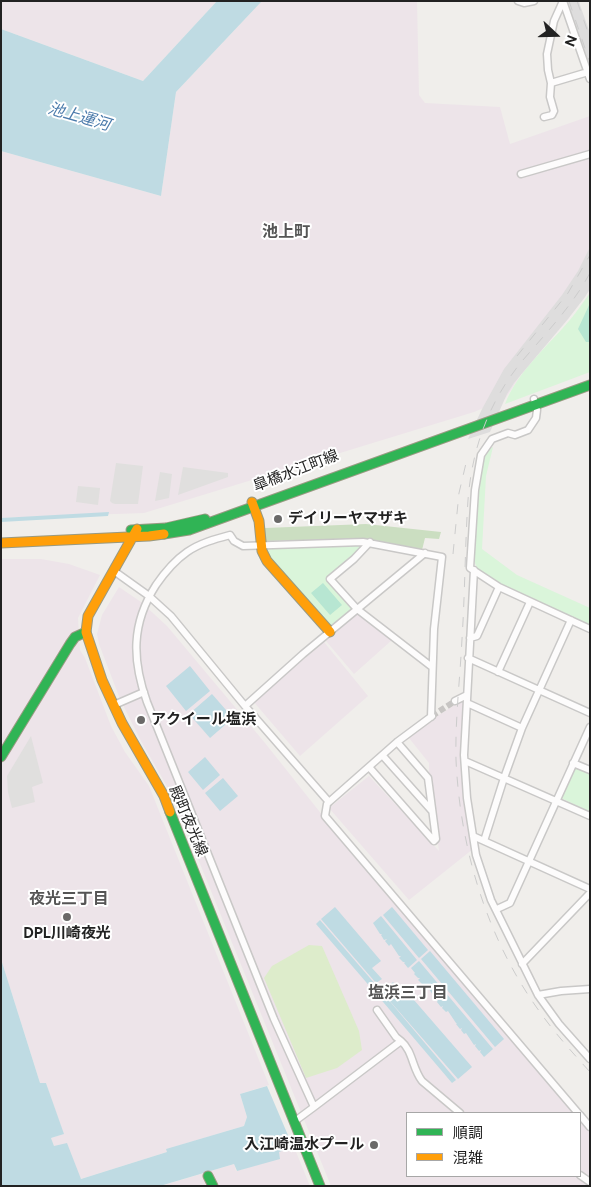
<!DOCTYPE html>
<meta charset="utf-8">
<style>
body{margin:0}
#map{position:relative;width:591px;height:1187px;overflow:hidden;background:#f0eeeb;font-family:Figtree,"Noto Sans JP",sans-serif}
canvas{display:block}
.frame{position:absolute;inset:0;border:2px solid #222;pointer-events:none}
.legend{position:absolute;left:406px;top:1112px;width:175px;height:65px;box-sizing:border-box;background:#fff;border:1px solid #a7a7a7;margin:0;padding:6px 9px;list-style:none;font-size:15px;color:#222}
.legend li{display:flex;align-items:center;gap:10px;height:25px}
.legend b{width:25px;border:1px solid #a7a7a7}
.north{position:absolute;left:531px;top:10px;width:50px;height:50px;-webkit-text-stroke:4px #fff;paint-order:stroke;rotate:111deg;font-size:14px;font-weight:700;line-height:20px;text-align:center;color:#222}
.north::after{content:'';display:block;margin:auto;width:18px;height:22px;background:#222;clip-path:polygon(50% 0,100% 100%,50% 72%,0 100%)}
</style>
<div id="map">
<canvas width="591" height="1187"></canvas>
<div class="frame"></div>
<ul class="legend">
<li><b style="height:6px;background:#30b455"></b>順調</li>
<li><b style="height:6px;background:#ff9f0a"></b>混雑</li>
</ul>
<div class="north">N</div>
</div>
<script>
const context = document.querySelector('canvas').getContext('2d');
context.lineJoin = 'round';
function fillPath(path, color) { context.fillStyle = color; context.fill(path, 'evenodd'); }
function strokePath(path, color, width, dash) { context.strokeStyle = color; context.lineWidth = width; context.lineCap = dash ? 'butt' : 'round'; context.setLineDash(dash || []); context.stroke(path); }
function drawText(font, color, halo, rows, align = 'center') {
  context.font = font + ' Figtree,"Noto Sans JP",sans-serif'; context.lineWidth = 4; context.setLineDash([]); context.textBaseline = 'middle'; context.strokeStyle = halo; context.fillStyle = color; for (const [text, x, y, turn = 0] of rows) {
    context.save(); context.translate(x, y); context.rotate((+turn || 0) * Math.PI / 180); context.textAlign = isNaN(turn) ? turn : align; if (halo) context.strokeText(text, 0, 0); context.fillText(text, 0, 0); context.restore();
  }
}
fillPath(new Path2D(`
 M1 1H217L143 81 1 29Z
 M262 1H417L419 95 425 103 500 107 510 144 590 116V289L568 319 522 373 505 399 474 412 144 513 1 518V151L161 196 176 92Z
 M1 559H41L69 564 100 575 78 618 80 650 85 658 111 726 125 752 149 786 269 1085 240 1094 247 1117 244 1126 167 1149V1152L81 1179 54 1146 51 1138 63 1134 46 1083H40L1 959Z
 M119 587 141 602 167 626 265 743 323 816 575 1113H407V1176H580V1119L590 1130V1186H331L172 795 141 741 120 699 99 644 97 634 102 615Z
 M357 614H361L392 640 354 674 326 641Z
 M324 642 368 696 300 756 253 701Z
 M464 699 462 753 473 849 409 900 329 808 369 776 439 851 429 778V763L409 738 431 720Z
 M294 1147 310 1186H161L234 1164 236 1171 280 1158 278 1152Z`), '#ede4e9');
fillPath(new Path2D(`
 M309 945 322 946 359 1031 362 1050 337 1068 306 1078 264 978 272 966Z`), '#ddeccb');
fillPath(new Path2D(`
 M366 524 441 532 439 539 425 538 422 550 368 539 265 541V528Z`), '#cbdec1');
fillPath(new Path2D(`
 M590 293V372L505 404C518 371 547 347 569 321 577 312 583 302 590 293Z
 M493 447 486 476 482 549 517 575 590 608V626L498 583 477 568 473 558 476 492 483 453Z
 M363 544V547L328 579 351 606V610L331 628 329 627 269 555 267 549 269 547Z
 M575 767 590 771V812L561 798Z`), '#daf5da');
fillPath(new Path2D(`
 M590 303V342H586L578 329Z
 M323 583 342 605 330 615 311 593Z`), '#b7e6d2');
fillPath(new Path2D(`
 M116 463 143 466 138 504H115L112 503 110 501Z
 M183 467 228 473V477L178 495Z
 M160 472 172 474 169 498 155 501Z
 M78 486 100 488 98 505 76 502Z
 M31 736 43 783 32 787 35 802 12 808 8 792 7 776Z`), '#e0dfde');
fillPath(new Path2D(`
 M217 1H262L176 92 161 196 1 151V29L143 81Z
 M109 512 108 516 1 522V518Z
 M190 666 210 691 186 711 166 686Z
 M212 694 233 718 210 738 189 714Z
 M205 757 220 775 203 790 188 772Z
 M223 778 238 796 220 811 205 793Z
 M335 907 381 961 372 968 382 979 376 983 321 919Z
 M392 907 428 950 419 958 383 915Z
 M381 916 417 960 408 968 404 963 405 962H403L399 958 401 956H399L391 944 389 946 385 941 387 939 384 940 381 935 382 934H380L373 923Z
 M320 920 376 985 372 989 316 924Z
 M430 951 504 1039 495 1047 421 959Z
 M1 959 40 1083H46L64 1134 51 1138 54 1146 67 1143 81 1179 167 1152 166 1149 244 1126 247 1117 240 1094 267 1086 293 1147 279 1152 280 1159 237 1171 234 1164 160 1186H1Z
 M419 961 493 1049 484 1057 480 1052 481 1050 479 1051 475 1046 476 1044 474 1045 466 1033 464 1034 461 1030 462 1028 460 1029 456 1024 457 1023H456L448 1011 446 1012 442 1008 443 1006 441 1007 437 1002 438 1000 437 1001 429 989 427 990 423 985 425 984H422L418 980 420 978H418L414 974 415 973 411 968Z
 M393 982 398 988 401 985 472 1067 458 1079 382 992Z
 M382 992 456 1080 452 1083 378 996Z`), '#bfdbe3');
fillPath(new Path2D(`
 M566 1H579L580 5 590 33V70Z
 M590 247V289L585 297 568 319 514 383 507 394 490 432 468 439 482 409 504 369 562 295 578 271Z`), '#dedddd');
strokePath(new Path2D(`
 M432 716 455 701`), '#c7c5c3', 6, [6, 3]);
const street = new Path2D(`
 M518 1 524 3 534 1
 M563 1 590 79
 M551 83 588 72
 M544 117 552 115 554 111 550 97 551 83 548 70 547 54 554 21 563 1
 M521 174 590 154
 M534 399 537 410 536 418 528 430 515 435 508 433 492 439 481 455 475 490 470 568 499 587 590 629
 M370 542 354 559 330 579 357 609 432 667
 M474 570 464 755 467 798 476 855 491 900 538 995 559 1024 590 1059
 M114 571 149 596 171 616 245 706 329 802
 M470 638 477 636 499 587
 M468 658 590 713
 M498 672 530 602
 M455 701 467 695
 M467 703 522 728
 M114 705 144 692
 M245 706 303 654 425 553
 M432 716 397 742 329 802 327 804 325 816 578 1113
 M383 756 432 811
 M465 761 590 816
 M573 763 590 770
 M369 767 434 841 436 839 428 778 397 742
 M473 836 590 889
 M484 841 504 778 522 728 571 620
 M497 909 510 903 590 727
 M522 964 590 893
 M538 995 561 991 590 989
 M377 1010 396 1037 401 1041
 M314 1107 274 1019 147 702C132 660 131 624 156 585 165 572 174 561 187 552 200 543 215 539 230 535L234 541 243 546 363 542 442 557 434 629 431 717
 M580 1115 590 1127
 M295 1121 314 1107 401 1041C413 1051 412 1068 422 1081L460 1113
 M580 1175 590 1182`);
const fast = new Path2D(`
 M131 530 166 528 205 519
 M164 534 189 530 590 385
 M1 757 70 644 75 637 86 632
 M170 812 320 1186
 M208 1176 213 1186`);
const slow = new Path2D(`
 M252 502 259 521 262 551 267 561 330 632
 M137 529 88 616 86 632 102 680 122 723 164 796 170 812
 M1 543 149 536 164 534`);
strokePath(street, '#c9c8c7', 9);
strokePath(fast, '#999a82', 11);
strokePath(slow, '#999a82', 11);
strokePath(street, '#fdfcfc', 6);
strokePath(fast, '#30b455', 9);
strokePath(slow, '#ff9f0a', 9);
strokePath(new Path2D(`
 M569 1 590 63
 M577 1 590 38
 M590 273C572 306 547 332 523 360 489 401 472 448 468 500 465 546 465 593 462 639 460 679 455 720 456 760 460 847 486 936 537 1008 553 1031 571 1051 590 1072
 M517 356 568 293 590 255
 M453 554 459 493 467 459`), '#ccc', 1, [10, 10]);
for (const [x, y, r, color] of [
 [278,519,5,"#6a6968"],
 [141,720,5,"#6a6968"],
 [67,917,5,"#6a6968"],
 [374,1145,5,"#6a6968"]
]) { const dot = new Path2D(); dot.arc(x, y, r, 0, 2 * Math.PI); context.fillStyle = color; context.fill(dot); strokePath(dot, '#fff', 2); }
drawText('15px', '#222', '#fff', [
 ["皐橋水江町線",296,471,-21],
 ["殿町夜光線",188,821,67]
]);
drawText('bold 15px', '#222', '#fff', [
 ["デイリーヤマザキ",288,519],
 ["アクイール塩浜",151,720],
 ["DPL川崎夜光",67,934,"center"],
 ["入江崎温水プール",364,1145,"right"]
], 'left');
drawText('italic 16px', '#4a7aab', '#fff', [
 ["池上運河",79,117,16]
]);
drawText('bold 16px', '#555', '#fff', [
 ["池上町",286,232],
 ["夜光三丁目",69,899],
 ["塩浜三丁目",408,993]
]);
</script>
